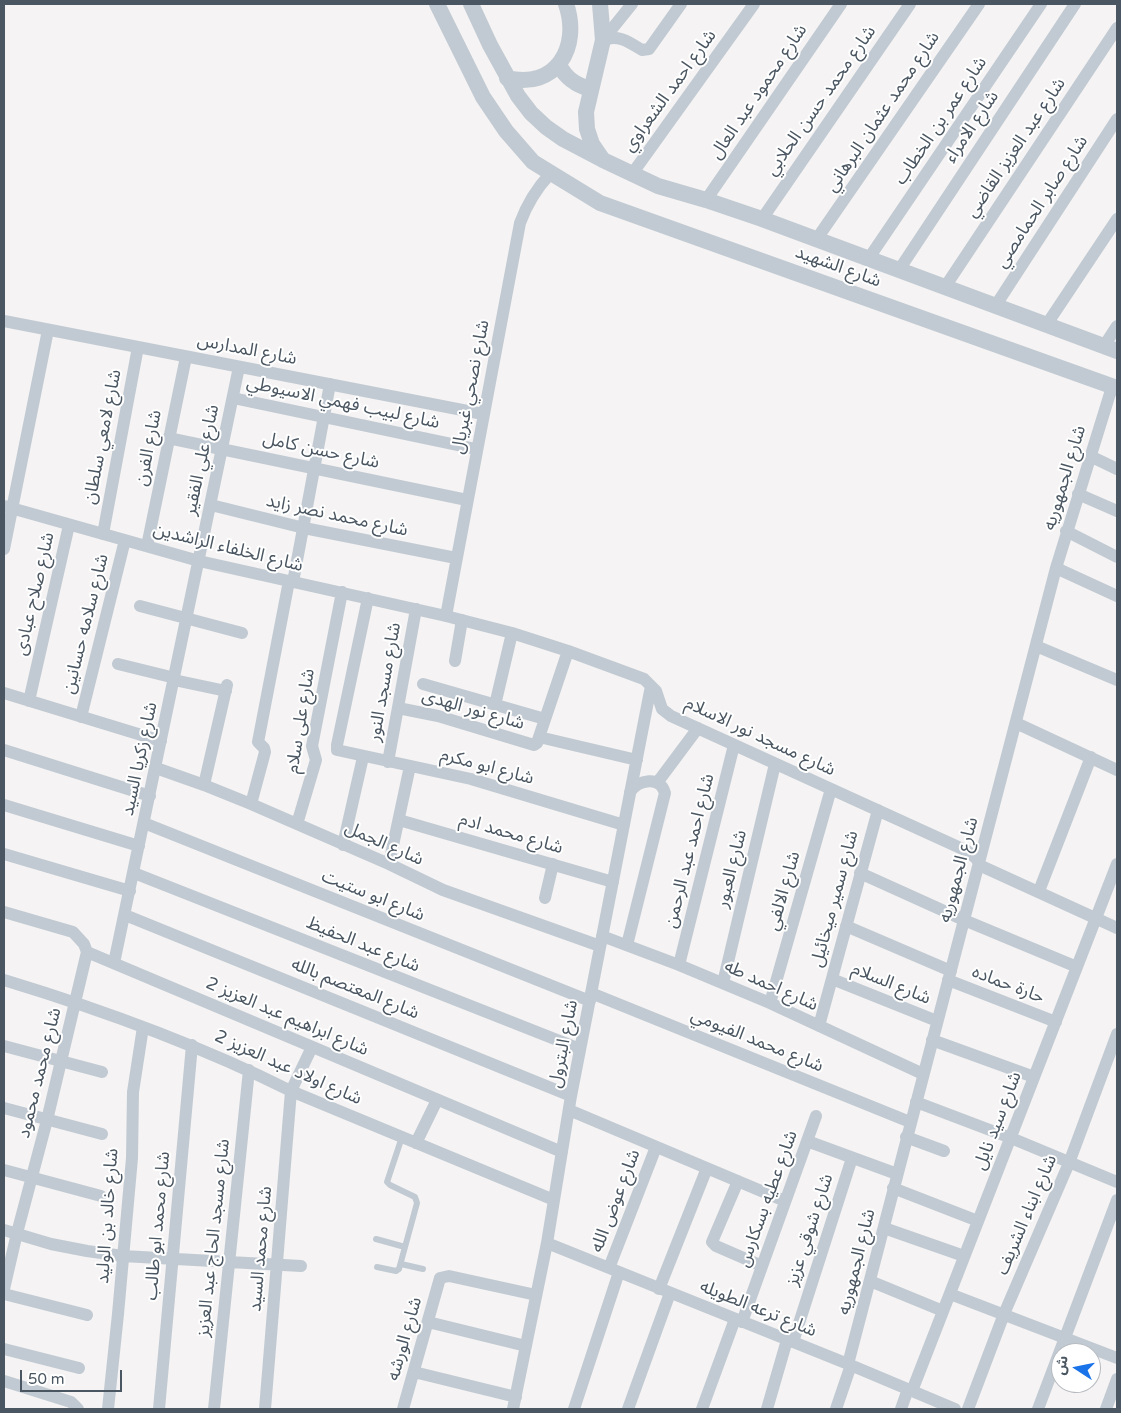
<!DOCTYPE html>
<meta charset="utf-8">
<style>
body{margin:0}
#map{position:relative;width:1121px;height:1413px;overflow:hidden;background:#f5f3f3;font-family:"Varela Round","Noto Sans Arabic",sans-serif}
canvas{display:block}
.frame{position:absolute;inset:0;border:5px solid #4a5661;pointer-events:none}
.north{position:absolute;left:1051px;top:1343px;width:50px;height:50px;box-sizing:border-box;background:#fff;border:1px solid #b7bbc0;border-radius:50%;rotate:281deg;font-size:14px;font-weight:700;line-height:20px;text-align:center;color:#4a5661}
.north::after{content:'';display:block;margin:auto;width:18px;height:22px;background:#1a73e8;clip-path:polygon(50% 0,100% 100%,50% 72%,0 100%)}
.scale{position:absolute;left:20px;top:1370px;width:102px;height:22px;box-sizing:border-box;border:2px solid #4a5661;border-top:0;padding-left:6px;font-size:15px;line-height:18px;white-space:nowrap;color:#4a5661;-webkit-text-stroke:4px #fff;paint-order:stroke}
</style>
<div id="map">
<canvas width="1121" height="1413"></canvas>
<div class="frame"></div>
<div class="north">ش</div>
<div class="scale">50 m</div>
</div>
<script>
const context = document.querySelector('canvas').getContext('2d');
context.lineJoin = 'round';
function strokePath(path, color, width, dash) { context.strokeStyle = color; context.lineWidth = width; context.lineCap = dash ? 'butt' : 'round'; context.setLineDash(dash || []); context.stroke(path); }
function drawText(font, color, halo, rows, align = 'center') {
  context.font = font + ' "Varela Round","Noto Sans Arabic",sans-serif'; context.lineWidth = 4; context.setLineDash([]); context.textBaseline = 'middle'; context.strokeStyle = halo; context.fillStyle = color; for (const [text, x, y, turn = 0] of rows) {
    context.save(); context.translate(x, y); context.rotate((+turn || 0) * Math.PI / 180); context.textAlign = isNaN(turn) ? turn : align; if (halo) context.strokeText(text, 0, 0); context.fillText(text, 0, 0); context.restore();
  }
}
strokePath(new Path2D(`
 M376 1239 405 1247
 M401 1264 423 1269
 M377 1267 396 1271 399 1269 417 1203 415 1197 390 1185 387 1182 402 1137`), '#c1cad2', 6);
strokePath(new Path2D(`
 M603 40C619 34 629 42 642 50L649 49 681 4
 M603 40 632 4
 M632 174 754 4
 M706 200 841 4
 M762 219 910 4
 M816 240 979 4
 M869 258 1041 4
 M899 270 1075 4
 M945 287 1117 28
 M996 305 1117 119
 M4 321 483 414
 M1047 324 1117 219
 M1104 346 1117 326
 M233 398 476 449
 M168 438 467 500
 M1090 456 1117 469
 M1078 494 1117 511
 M211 505 304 528 456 558
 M4 506 199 561 446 616 512 633 568 651 644 679 656 691 662 709 671 716 967 851 977 859 979 865 1117 928
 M1066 531 1117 557
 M103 534 138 347
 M147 546 186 357
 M4 549 48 330
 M1056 568 1117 596
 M293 582 330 384
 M368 598 337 745V750L471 779 624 825
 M140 606 242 633
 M446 616 520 223C527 204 536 189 550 174
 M1036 646 1117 680
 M455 661 462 620
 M118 664 175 678
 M174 680 226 691
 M423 684 545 719
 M4 693 161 741
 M29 701 69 525
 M495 705 512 633
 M398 708 438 716 534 745 537 743 568 651
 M81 717 125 540
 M1016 723 1117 770
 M539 737 637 760
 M4 750 150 796
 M388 762 416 609
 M156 768 204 785 251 804 389 864 443 890 600 946
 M657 783 698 728
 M204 785 227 685
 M251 804 265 752 264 748 258 742 289 581
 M4 805 139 846
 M399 820 613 882
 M144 823 590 1001
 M297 824 316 760 312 746 342 592
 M343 845 363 757
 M4 854 130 891
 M389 864 410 766
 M134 873 580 1049
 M860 873 964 920 1077 967
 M1039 891 1091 757
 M545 898 553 864
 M4 912 73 932 84 944 87 952 562 1152
 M125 915 571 1096
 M846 926 951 971
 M602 936 679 965 770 1003 923 1074
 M627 945 665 793C660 775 638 780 630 792
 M114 963 239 367
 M679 965 734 745
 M832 979 937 1021
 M4 980C103 1010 199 1045 291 1091L554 1200
 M948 980 1056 1022
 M723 983 775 764
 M591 993 910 1122
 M770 1003 831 789
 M819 1026 878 810
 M932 1040 1034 1077
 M4 1046 102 1072
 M916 1102 1011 1138 1117 1182
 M4 1108 102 1134
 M569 1110 785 1201
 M906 1137 944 1151
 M807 1141 897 1174
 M416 1143 437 1100
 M4 1170 101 1196
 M738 1181 712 1242 716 1246 762 1266
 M893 1188 978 1221
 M884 1228 964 1256
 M4 1230 51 1244 87 1251 123 1256 301 1266
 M547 1243 848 1364 955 1409
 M609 1268 656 1147
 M870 1281 943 1311
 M4 1289 17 1233 47 1120 87 952
 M659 1289 707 1168
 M4 1294 87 1315
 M950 1294 1117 1358
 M428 1322 526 1346
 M742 1322 816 1116
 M793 1342 852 1158
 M4 1349 79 1368
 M848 1364 1056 568 1112 387
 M414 1372 516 1397
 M4 1381 71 1402 78 1409
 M912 1391 1117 864
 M108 1409 118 1314 132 1158 133 1092 143 1027
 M159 1409 192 1045
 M214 1409 249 1070
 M265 1409 291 1091 312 1047
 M403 1409 440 1278 449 1276 536 1295
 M513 1409 547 1243 571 1096 651 686
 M574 1409 619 1272
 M628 1409 670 1293
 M702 1409 735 1319
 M767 1409 787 1340
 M836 1409 851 1365
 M901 1409 908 1389
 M968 1409 1004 1314 1069 1163 1117 1034
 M1038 1409 1117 1200
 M1106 1409 1117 1379`), '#c1cad2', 12);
strokePath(new Path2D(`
 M437 4 483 97 506 131 533 162 600 203 1117 388
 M471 4 490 45 518 96 531 113 546 127 563 139 603 160 658 186 706 200 762 219 1117 351
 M600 4 603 40 586 112 587 129 592 144 603 160
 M559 65C566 78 575 85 590 89
 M507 78C556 90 581 47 566 4`), '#c1cad2', 16);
drawText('18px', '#4a5661', '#fff', [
 ["شارع احمد الشعراوي",670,91,-54],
 ["شارع محمود عبد العال",759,92,-56],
 ["شارع محمد حسن الحلابي",821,101,-55],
 ["شارع محمد عثمان البرهاني",883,112,-56],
 ["شارع عمر بن الخطاب",941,121,-56],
 ["شارع الامراء",972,127,-56],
 ["شارع عبد العزيز القاضي",1016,148,-56],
 ["شارع صابر الحمامصي",1042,202,-57],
 ["شارع الشهيد",838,267,20],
 ["شارع المدارس",247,350,11],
 ["شارع نصحي غبريال",471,387,-79],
 ["شارع لبيب فهمي الاسيوطي",343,403,12],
 ["شارع لامعي سلطان",103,437,-79],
 ["شارع الفرن",149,448,-79],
 ["شارع حسن كامل",321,451,12],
 ["شارع علي الفقير",202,460,-78],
 ["شارع الجمهوريه",1065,478,-73],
 ["شارع محمد نصر زايد",337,516,12],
 ["شارع الخلفاء الراشدين",228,548,14],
 ["شارع صلاح عبادى",35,594,-77],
 ["شارع سلامه حسانين",86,624,-76],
 ["شارع مسجد النور",385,682,-80],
 ["شارع نور الهدى",473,710,16],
 ["شارع على سلام",301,721,-81],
 ["شارع مسجد نور الاسلام",760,737,25],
 ["شارع زكريا السيد",140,759,-78],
 ["شارع ابو مكرم",487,767,15],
 ["شارع محمد ادم",511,834,16],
 ["شارع الجمل",384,844,24],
 ["شارع احمد عبد الرحمن",690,851,-76],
 ["شارع العبور",732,869,-76],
 ["شارع الجمهوريه",959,870,-75],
 ["شارع الالفي",784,891,-74],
 ["شارع ابو ستيت",373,896,22],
 ["شارع سمير ميخائيل",835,899,-75],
 ["شارع عبد الحفيظ",363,945,22],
 ["شارع السلام",891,984,22],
 ["حارة حماده",1008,985,21],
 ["شارع احمد طه",771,986,24],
 ["شارع المعتصم بالله",355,989,22],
 ["شارع ابراهيم عبد العزيز 2",287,1017,23],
 ["شارع محمد الفيومي",757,1041,22],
 ["شارع البترول",564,1044,-79],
 ["شارع اولاد عبد العزيز 2",288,1068,24],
 ["شارع محمد محمود",40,1073,-76],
 ["شارع سيد نايل",998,1121,-69],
 ["شارع عطيه بسكارس",768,1199,-70],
 ["شارع عوض الله",616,1201,-69],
 ["شارع ابناء الشريف",1027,1215,-67],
 ["شارع خالد بن الوليد",108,1216,-86],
 ["شارع محمد ابو طالب",158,1226,-85],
 ["شارع شوقي عزيز",810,1230,-72],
 ["شارع مسجد الحاج عبد العزيز",214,1238,-84],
 ["شارع محمد السيد",261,1249,-85],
 ["شارع الجمهوريه",857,1262,-76],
 ["شارع ترعه الطويله",758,1309,22],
 ["شارع الورشه",405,1339,-74]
]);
</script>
